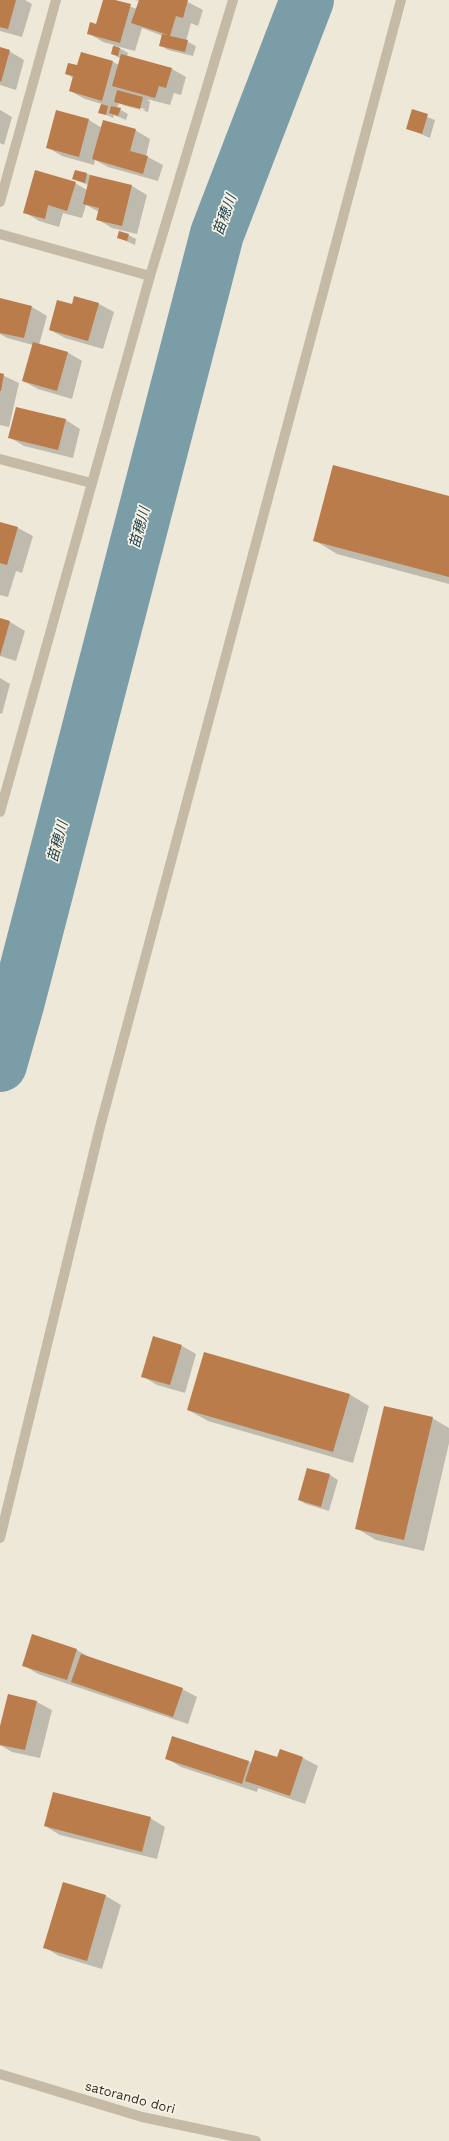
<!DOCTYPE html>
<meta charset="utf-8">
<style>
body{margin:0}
canvas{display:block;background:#eee8d8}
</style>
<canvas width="449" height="2141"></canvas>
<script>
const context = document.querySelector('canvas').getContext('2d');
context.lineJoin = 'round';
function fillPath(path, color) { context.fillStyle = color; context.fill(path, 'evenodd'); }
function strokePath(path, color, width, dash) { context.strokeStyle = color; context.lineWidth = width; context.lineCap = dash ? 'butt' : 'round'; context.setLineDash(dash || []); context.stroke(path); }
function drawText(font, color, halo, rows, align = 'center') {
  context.font = font + ' "Work Sans","Noto Sans JP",sans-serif'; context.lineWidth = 3.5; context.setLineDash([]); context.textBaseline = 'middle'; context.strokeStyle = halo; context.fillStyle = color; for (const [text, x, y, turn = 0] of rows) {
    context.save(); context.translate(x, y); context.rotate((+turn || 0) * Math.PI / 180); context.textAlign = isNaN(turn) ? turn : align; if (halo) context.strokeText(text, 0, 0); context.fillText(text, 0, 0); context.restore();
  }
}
fillPath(new Path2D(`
 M0 0H25L32 4 22 37 0 31Z
 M104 0H111L137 9 139 1 135 0H184L203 10 198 26 191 23 186 41 196 46 193 56 168 50 160 45 163 36 142 28 135 51 116 46 128 53 127 57 172 69 186 77 181 95 174 93 170 105 147 99 150 102 148 112 119 103 117 108 128 114 126 120 114 115 113 118 100 112 102 104 85 99 70 91 74 78 66 74 78 66 113 62 119 65 121 59 112 54 114 45 103 42 88 33 97 25ZM122 103 145 109 144 111 122 105Z
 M0 48 9 51 24 60 16 90 0 85Z
 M0 110 12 117 4 145 0 143Z
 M57 111 89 120 102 128 135 130 150 139 146 156 163 165 158 181 108 167 95 160 94 165 62 156 47 147Z
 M412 111 435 120 430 138 407 128Z
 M76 171 132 186 147 195 137 234 112 228 97 219 99 212 86 205 82 218 63 213 59 227 39 221 24 212 75 183 87 190 88 185 73 179Z
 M128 235 136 239 135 245 119 238Z
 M75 297 99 304 114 312 103 349 65 338 50 330 72 306Z
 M0 299 32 307 47 316 39 345 67 352 82 361 72 399 38 389 23 381 33 345 7 338 0 334Z
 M0 374 19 383 9 427 0 425Z
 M66 420 80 429 73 458 24 446 9 437Z
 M449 497V584L337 554 314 540Z
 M0 523 18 528 33 536 22 573 16 571 8 597 0 595Z
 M0 619 10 622 25 631 16 661 0 656Z
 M0 678 10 684 2 714 0 713Z
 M182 1346 196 1354 185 1393 157 1385 142 1376Z
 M349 1394 369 1406 353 1463 208 1421 188 1410Z
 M432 1418 449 1428V1443L424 1551 376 1540 356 1528Z
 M308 1469 330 1475 338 1480 329 1511 306 1504 299 1500Z
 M77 1650 91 1658 182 1689 197 1697 188 1724 38 1674 23 1665Z
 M8 1695 37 1702 52 1710 40 1758 12 1752 0 1745V1731Z
 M166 1758 249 1761 252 1764 277 1758H303L318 1766 305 1804 258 1788 257 1792 181 1767Z
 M150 1818 165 1827 157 1859 60 1835 45 1826Z
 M63 1883 106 1896 121 1905 102 1969 59 1956 44 1947Z`), '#0003');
strokePath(new Path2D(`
 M0 1065 17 1005 217 234 307 0`), '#7a9da8', 54);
fillPath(new Path2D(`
 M0 0H16L8 29 0 27Z
 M103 0H115L131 4 120 43 87 34 90 22 96 24Z
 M139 0H188L183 18 176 16 170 36 188 40 185 52 159 46 162 34 168 35 131 23Z
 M113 46 120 48 118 56 111 54Z
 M0 47 10 50 1 82 0 81Z
 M81 52 113 61 102 101 69 91 73 76 65 74 68 63 77 65Z
 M121 54 172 68 166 88 159 86 155 98 112 86Z
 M117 90 143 97 140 109 114 102Z
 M101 104 108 106 106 115 98 113Z
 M111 106 121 108 118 116 109 113Z
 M412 109 428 114 422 134 406 129Z
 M56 110 89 119 79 157 46 148Z
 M103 120 136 129 130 151 148 156 143 174 92 159Z
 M35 170 76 182 67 211 48 205 45 219 23 213Z
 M75 170 87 173 85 183 72 179Z
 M90 175 132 185 122 226 96 220 99 208 83 204Z
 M119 231 129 234 127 241 117 238Z
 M74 296 99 303 88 341 49 330 57 300 72 304Z
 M0 298 32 306 24 338 0 333Z
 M33 342 68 352 57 391 22 381Z
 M0 373 4 374 1 391H0Z
 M16 407 66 419 58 450 8 438Z
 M333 465 449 496V577L313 541Z
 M0 522 18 527 7 565 0 563Z
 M0 618 10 621 0 656Z
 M153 1336 182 1345 170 1385 141 1377Z
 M204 1352 350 1394 333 1452 187 1410Z
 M384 1406 433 1417 404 1540 355 1529Z
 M307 1468 330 1474 321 1507 298 1500Z
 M32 1634 77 1649 67 1680 22 1666Z
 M81 1654 183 1688 173 1717 71 1682Z
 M8 1694 37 1701 25 1750 0 1745V1726Z
 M172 1736 249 1761 242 1784 165 1759Z
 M280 1749 303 1757 290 1796 245 1781 255 1750 277 1757Z
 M53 1792 151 1817 142 1852 44 1826Z
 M63 1882 106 1895 87 1961 43 1948Z`), '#ba7c4a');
strokePath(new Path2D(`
 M0 202 56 0
 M0 234 150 276
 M0 459 91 483`), '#c5baa6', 10);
strokePath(new Path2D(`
 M0 812 150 276 233 0
 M0 1538 100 1127 401 0
 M0 2074 142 2117 256 2141`), '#c5baa6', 10);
drawText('13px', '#322c26', '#f7f2e4', [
 ["satorando dori",130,2098,15]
]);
drawText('italic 14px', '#20424f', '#f7f2e4', [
 ["苗穂川",225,215,-70],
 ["苗穂川",140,528,-75],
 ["苗穂川",58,842,-75]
]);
</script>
